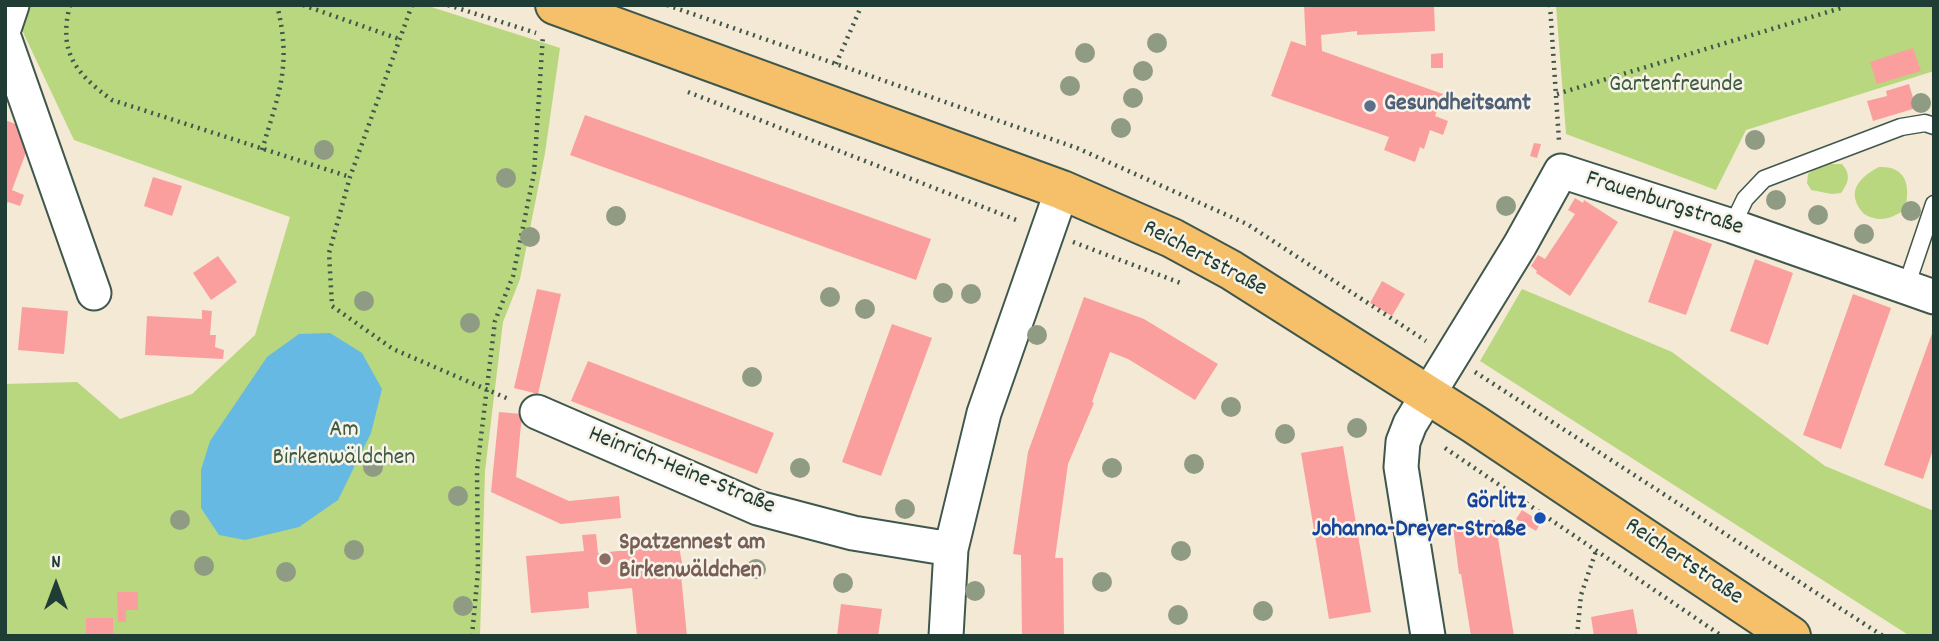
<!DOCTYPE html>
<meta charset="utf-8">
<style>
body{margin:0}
#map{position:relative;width:1939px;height:641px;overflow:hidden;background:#f4e9d4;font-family:Dekko,sans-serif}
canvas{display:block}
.frame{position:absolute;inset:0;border:7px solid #1f3d34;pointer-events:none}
.north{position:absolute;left:21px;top:550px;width:70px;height:70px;-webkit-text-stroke:5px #f7f3e8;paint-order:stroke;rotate:0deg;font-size:19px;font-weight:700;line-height:28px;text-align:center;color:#1f3d34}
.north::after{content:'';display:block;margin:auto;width:24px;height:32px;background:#1f3d34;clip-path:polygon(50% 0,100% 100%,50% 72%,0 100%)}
</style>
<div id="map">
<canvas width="1939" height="641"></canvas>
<div class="frame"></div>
<div class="north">N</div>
</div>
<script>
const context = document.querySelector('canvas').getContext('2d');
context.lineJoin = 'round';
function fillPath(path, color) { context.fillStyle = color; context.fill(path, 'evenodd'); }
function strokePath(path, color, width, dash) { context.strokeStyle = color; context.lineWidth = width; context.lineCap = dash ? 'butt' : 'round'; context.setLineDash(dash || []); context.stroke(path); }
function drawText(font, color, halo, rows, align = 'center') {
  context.font = font + ' Dekko,sans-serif'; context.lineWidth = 5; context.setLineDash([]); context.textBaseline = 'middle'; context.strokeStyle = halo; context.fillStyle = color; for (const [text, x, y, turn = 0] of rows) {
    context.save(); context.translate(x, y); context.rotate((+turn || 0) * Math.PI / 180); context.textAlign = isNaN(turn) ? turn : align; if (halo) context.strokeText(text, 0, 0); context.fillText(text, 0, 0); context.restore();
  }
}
fillPath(new Path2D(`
 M30 5H425L560 48 545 153 520 279 503 322 485 471 480 636H5V384L77 382 120 419 192 394 255 335 290 217 74 140 21 28Z
 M1556 5H1934V71L1746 130 1716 190 1566 134Z
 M1829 164H1842C1851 174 1849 182 1841 193L1832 194 1811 190 1807 183 1808 174 1816 168Z
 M1879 167C1906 166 1911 185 1905 209 1892 219 1879 223 1864 214 1845 193 1858 178 1879 167Z
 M1522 289 1672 352 1825 466 1934 511V636H1910L1480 361Z`), '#b8d77e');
fillPath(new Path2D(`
 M330 333 362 353 382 389 371 433 338 500 299 527 245 540 219 535 201 508V470L210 441 267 357 299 334Z`), '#66b9e2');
fillPath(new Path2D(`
 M1304 5H1434L1435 31 1357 35V31L1321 35 1322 51 1443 94 1435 116 1448 121 1443 135 1430 130 1424 149 1420 147 1415 162 1384 150 1389 137 1271 96 1291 41 1306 46Z
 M1913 48 1921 71 1877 84 1870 62Z
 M1443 53V68H1431V54Z
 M1909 84 1916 108 1873 121 1867 101 1887 96 1886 91Z
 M585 115 931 239 916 280 570 155Z
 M5 120 34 131 12 190 24 195 20 206 8 202 5 207Z
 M1534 143 1541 144 1537 158 1530 156Z
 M153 177 182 186 172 216 144 206Z
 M1575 198 1583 203 1584 200 1618 222 1570 296 1536 273 1537 271 1531 266 1538 255 1545 259 1575 214 1568 210Z
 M1674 230 1712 244 1686 315 1648 302Z
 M218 256 237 282 211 300 193 273Z
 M1755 259 1793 273 1768 345 1730 331Z
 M1382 281 1405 294 1392 316 1370 303Z
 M537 289 561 294 538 394 514 388Z
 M1853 294 1891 308 1841 449 1803 435Z
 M1084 297 1144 319 1218 364 1195 400 1128 359 1110 352 1092 402 1094 403 1068 464 1055 558H1063L1064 636H1022L1021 555 1013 554 1028 452Z
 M22 307 68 311 64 354 18 350Z
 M202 310 212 311 210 335H216L215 347 224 350 223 359 145 355 147 316 202 319Z
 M892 324 932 338 881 476 842 462Z
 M1934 328V447L1923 479 1884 465Z
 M588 361 774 433 757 474 571 401Z
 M499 412 522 414 516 477 569 501 619 496 621 518 561 524 491 492Z
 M1343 446 1371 612 1329 619 1301 453Z
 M1522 510 1541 522 1536 531 1516 519Z
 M1495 520 1514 636H1471L1461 574H1459L1453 527Z
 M596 534 598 553 628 550 627 540 677 535 684 574 681 575 687 636H637L632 588 588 592 589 608 531 613 526 556 584 551 582 535Z
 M117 592H138V610H126V622H118Z
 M841 604 882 609 878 636H837Z
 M1633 609 1638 636H1594L1591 617Z
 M86 618H113V636H86Z`), '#fb9f9e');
const service = new Path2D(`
 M1732 226 1745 199 1764 179 1901 127 1925 123 1934 126
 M1906 287 1934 204`);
const minor = new Path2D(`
 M5 26 12 5
 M5 40 94 293
 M537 412 758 508 853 533 951 549
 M946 636 951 549 984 413 1062 190
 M1428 636 1401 467 1403 442 1410 424 1520 245 1561 171 1732 226 1934 297`);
const primary = new Path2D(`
 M555 5 1062 190 1172 238 1231 270 1474 424 1791 636`);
strokePath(service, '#3f574c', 19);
strokePath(minor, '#3f574c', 37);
strokePath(primary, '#3f574c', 42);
strokePath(new Path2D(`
 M70 5C58 52 75 73 112 100L350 177
 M303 5 399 39
 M412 5 350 177 329 253 332 306 393 349 511 400
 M448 5 536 33
 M667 5 1077 148 1247 224 1426 341
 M1550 5 1559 141
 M836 64 860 9
 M688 92 1019 221
 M1557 94 1841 8 1840 5
 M262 150C279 92 292 66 277 5
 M1073 242 1183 284
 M1475 372 1883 636
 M1445 448 1722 636
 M472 636 478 571 477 470 495 321 513 276 534 173 543 35
 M1577 636 1581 595 1597 548`), '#3f574c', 4.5, [2, 5]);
strokePath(service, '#fff', 16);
strokePath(minor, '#fff', 33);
strokePath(primary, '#f6c06b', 38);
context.fillStyle = '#909b84';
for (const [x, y] of [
 [1157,43],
 [1085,53],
 [1143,71],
 [1070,86],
 [1133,98],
 [1921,103],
 [1121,128],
 [1755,140],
 [324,150],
 [506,178],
 [1776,200],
 [1506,206],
 [1911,211],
 [1818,215],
 [616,216],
 [1864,234],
 [530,237],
 [943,293],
 [971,294],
 [830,297],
 [364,301],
 [865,309],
 [470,323],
 [1037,335],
 [752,377],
 [1231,407],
 [1357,428],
 [1285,434],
 [1194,464],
 [373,467],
 [800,468],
 [1112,468],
 [458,496],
 [905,509],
 [180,520],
 [354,550],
 [1181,551],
 [204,566],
 [756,569],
 [286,572],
 [1102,582],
 [843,583],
 [975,591],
 [463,606],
 [1263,611],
 [1178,615]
]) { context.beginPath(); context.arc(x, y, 10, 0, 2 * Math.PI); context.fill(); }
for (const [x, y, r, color] of [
 [1370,106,7,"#5c6f8a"],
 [1540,518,7,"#1a4fb4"],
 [605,559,7,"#8d6e63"]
]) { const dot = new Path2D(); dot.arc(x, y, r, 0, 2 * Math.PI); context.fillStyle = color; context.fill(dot); strokePath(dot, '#f7f3e8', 2.5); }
drawText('24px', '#3e5c43', '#f7f3e8', [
 ["Gartenfreunde",1676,87],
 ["Am",344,432],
 ["Birkenwäldchen",344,460]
]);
drawText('bold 24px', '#4e5e75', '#f7f3e8', [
 ["Gesundheitsamt",1384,106]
], 'left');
drawText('24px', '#1f3d34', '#f7f3e8', [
 ["Frauenburgstraße",1664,205,18],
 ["Reichertstraße",1204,260,28],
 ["Heinrich-Heine-Straße",681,472,22],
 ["Reichertstraße",1683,563,34]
]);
drawText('bold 24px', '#164399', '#f7f3e8', [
 ["Görlitz",1526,504],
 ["Johanna-Dreyer-Straße",1526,532]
], 'right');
drawText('bold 24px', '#785e54', '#f7f3e8', [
 ["Spatzennest am",619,545],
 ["Birkenwäldchen",619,573]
], 'left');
</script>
